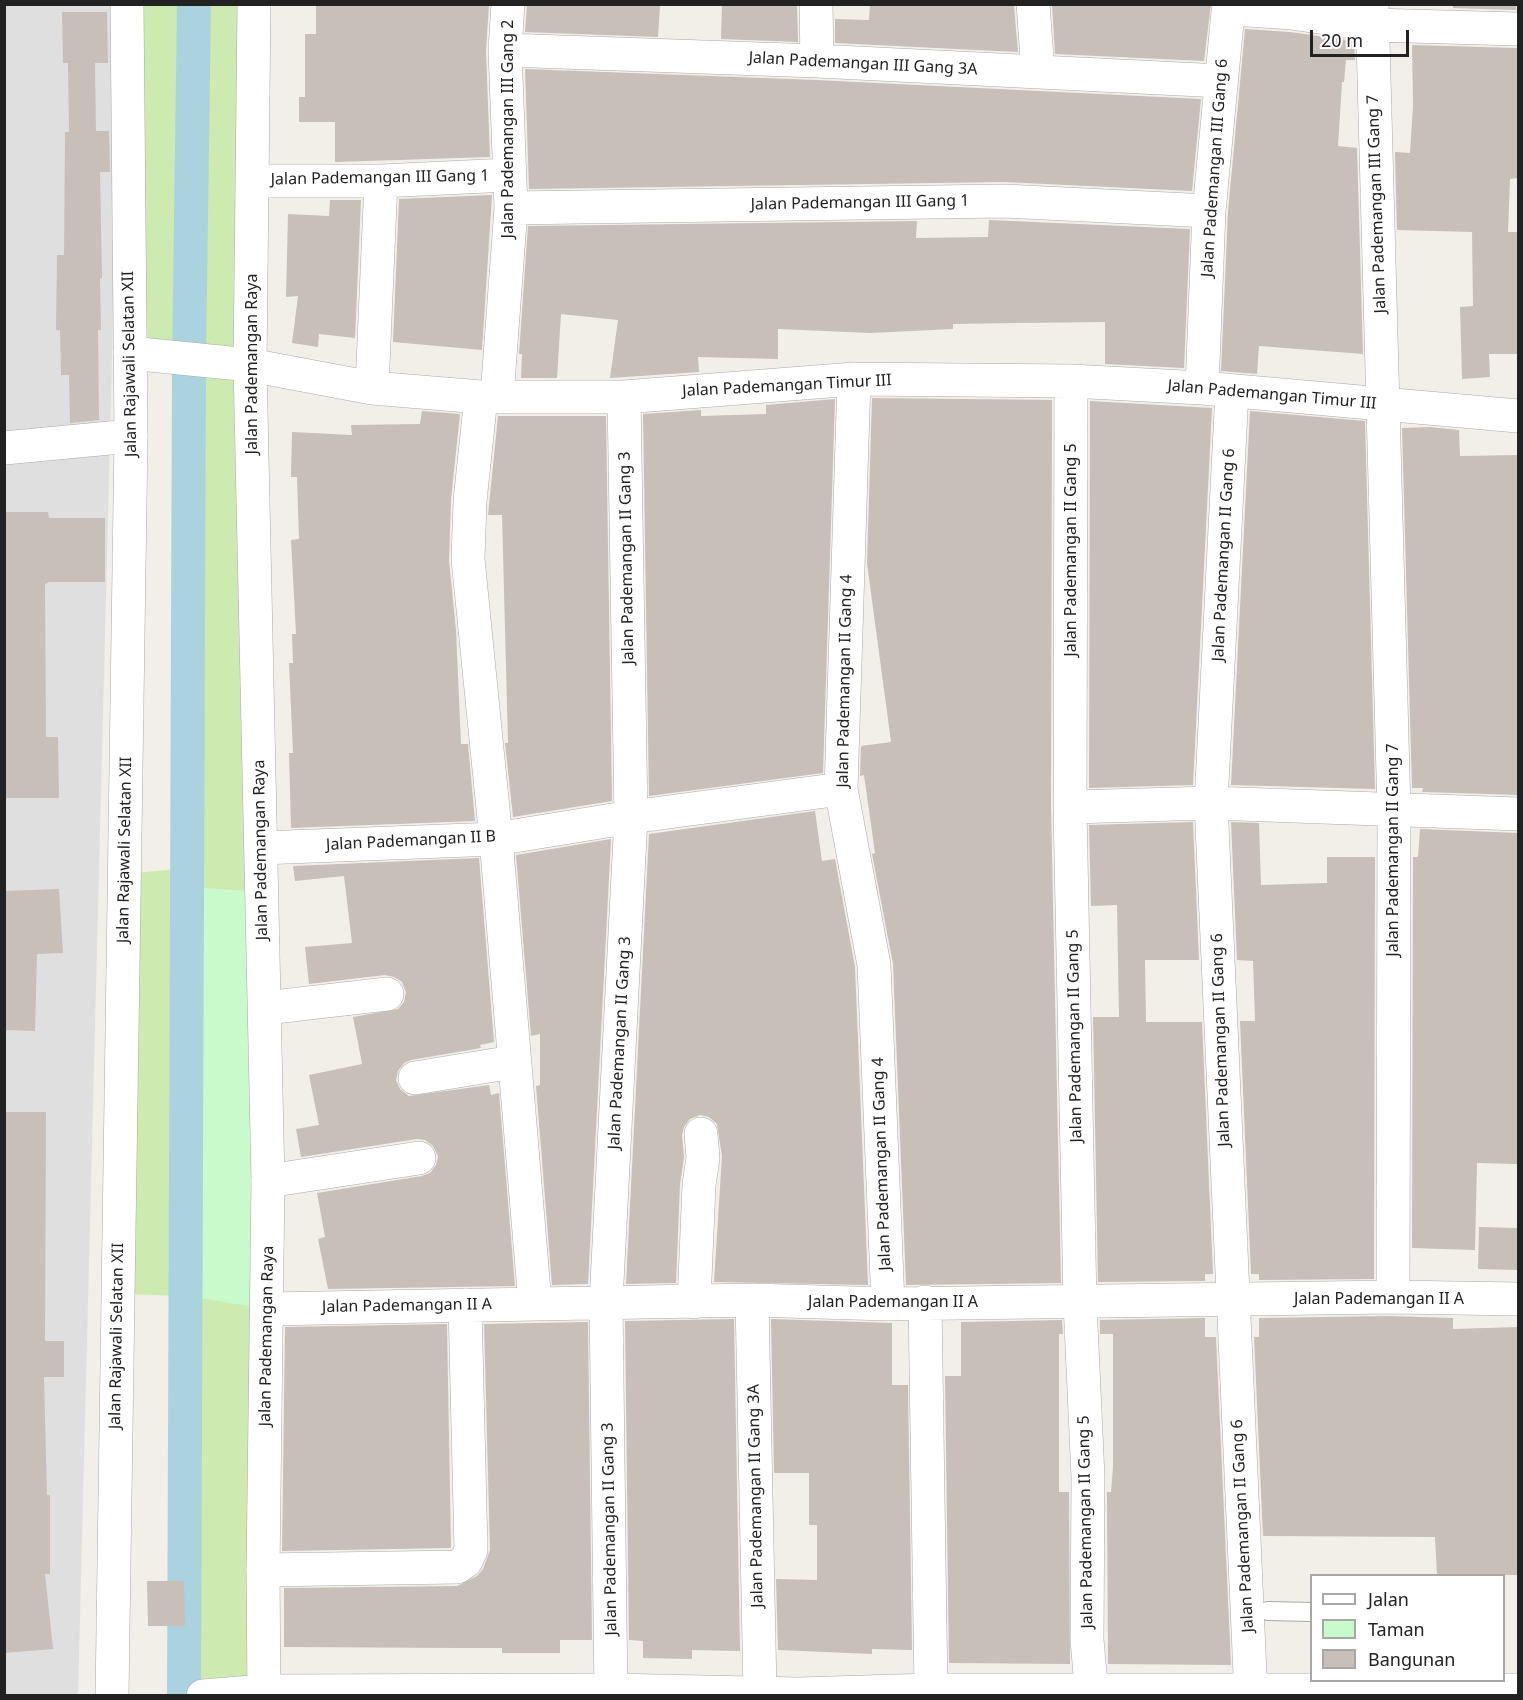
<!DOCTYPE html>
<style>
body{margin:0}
#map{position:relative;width:1523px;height:1700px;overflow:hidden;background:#f2efe9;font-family:"Noto Sans",sans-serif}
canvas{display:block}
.frame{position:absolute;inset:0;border:6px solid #222;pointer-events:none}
.legend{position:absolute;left:1310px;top:1574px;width:195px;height:108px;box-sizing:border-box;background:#fff;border:2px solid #a7a7a7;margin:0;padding:8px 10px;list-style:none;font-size:18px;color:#222}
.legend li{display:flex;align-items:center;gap:12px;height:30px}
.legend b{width:30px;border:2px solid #a7a7a7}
.scale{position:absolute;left:1310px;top:30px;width:99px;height:27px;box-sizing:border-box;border:3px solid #222;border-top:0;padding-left:8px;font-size:18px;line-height:21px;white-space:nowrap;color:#222;-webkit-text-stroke:4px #fff;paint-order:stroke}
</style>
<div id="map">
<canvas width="1523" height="1700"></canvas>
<div class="frame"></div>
<ul class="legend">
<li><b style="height:8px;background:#fff"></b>Jalan</li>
<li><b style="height:16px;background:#c8facc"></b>Taman</li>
<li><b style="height:16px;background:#c7bfb8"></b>Bangunan</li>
</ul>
<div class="scale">20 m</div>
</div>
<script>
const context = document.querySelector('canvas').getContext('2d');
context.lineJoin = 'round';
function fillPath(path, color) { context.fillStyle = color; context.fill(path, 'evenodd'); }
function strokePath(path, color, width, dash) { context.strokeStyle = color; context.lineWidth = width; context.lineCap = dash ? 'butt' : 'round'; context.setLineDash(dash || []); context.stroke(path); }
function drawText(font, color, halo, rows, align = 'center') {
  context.font = font + ' "Noto Sans",sans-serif'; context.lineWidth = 4.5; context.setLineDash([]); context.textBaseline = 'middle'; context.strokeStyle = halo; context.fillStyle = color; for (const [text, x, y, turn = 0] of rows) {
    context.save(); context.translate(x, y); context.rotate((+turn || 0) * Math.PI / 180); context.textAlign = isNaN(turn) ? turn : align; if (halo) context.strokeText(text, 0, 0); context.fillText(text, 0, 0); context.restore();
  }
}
fillPath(new Path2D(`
 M5 5H121L78 1695 5 1696Z`), '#e0dfdf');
fillPath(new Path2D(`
 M134 5H188L189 362 250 365 262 892 187 888 186 1295 268 1309 264 1695H186V1296L118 1294 125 874 187 868 189 363 148 351Z
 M194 5H252L246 357 196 354Z`), '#cdebb0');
fillPath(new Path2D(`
 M187 887 262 892 268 1309 186 1296Z`), '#c8facc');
strokePath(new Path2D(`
 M184 1696 189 363 194 4`), '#aad3df', 34);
fillPath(new Path2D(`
 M316 4H489L486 51 490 157 335 162V122H299V97H305V34H316Z
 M527 4 660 6 658 37 525 32Z
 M722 4H797L798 42 721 39Z
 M870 4 1014 6 1018 52 835 43V19L869 20Z
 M1055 4H1211L1204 61 1055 54 1052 5Z
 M1453 4H1516V10L1453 8Z
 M62 12H107L108 63H95L96 131H109L110 172H100L102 278H100L101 330H98L99 420 70 423 69 375H61L60 330H56L57 255H64L65 132H69L68 63H63Z
 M1245 29 1290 32 1354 41 1355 60H1346L1344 82H1342L1338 146 1357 148 1363 354 1259 346 1257 374 1221 371 1228 212Z
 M1412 45 1517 48 1518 178 1510 179 1508 232H1518V354H1489L1490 377 1462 379 1460 307 1473 306 1472 232 1397 230 1395 152 1410 153 1413 106Z
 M525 69 816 80 1201 99 1192 191 1004 182 529 189Z
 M492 195 482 350 393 342 399 199Z
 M330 200H361L355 338 319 334 318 347 292 343 298 296 286 297 288 214 329 216Z
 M989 220 1190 229 1184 368 1105 364V322L1015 323 953 324V329L870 333 778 329V359L698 357 699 372 610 378 618 320 561 314 557 378H521L522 354H519L528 226 917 221 916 238 988 237Z
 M872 398 1052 400 1051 807 1061 1283 906 1285 893 964 872 854 875 853 864 775 860 776 861 746 891 742 867 563Z
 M835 399 823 773 649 796 643 414 701 410V416L766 414V405Z
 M1090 401 1212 408 1193 785 1089 788Z
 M422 411 460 414 451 499 449 561 456 630 461 744H468L475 821 291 828 289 753H293L289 663H293L292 634H296L291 540 299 539 297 477H291L292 432 352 435 351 425 420 424Z
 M1250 411 1365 421 1375 789 1231 785Z
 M498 416H606L612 801 513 817 505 743H508L502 515H488Z
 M1430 427 1459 430 1460 456 1518 455V795L1422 792 1423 788H1412L1402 428Z
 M4 512H48L49 518H105V582H49L45 584 46 737H58L59 798H4Z
 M815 811 822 861 835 859 855 967 868 1285 714 1282 722 1156 717 1124 709 1117 700 1115 690 1119 684 1127 682 1135 684 1157 680 1184 676 1283 626 1284 649 834Z
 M1193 822 1199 960H1145L1146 1022H1202L1213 1274H1205V1281L1098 1282 1093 1017H1119L1117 905 1091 906 1089 825Z
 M1231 822 1259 823 1261 885 1327 883V857H1375L1374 1279 1259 1280V1274H1251L1240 1021H1255L1253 961 1237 960Z
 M1420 829 1518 833V1164L1477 1163 1475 1250 1412 1248 1413 857H1418Z
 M611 839 588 1284 552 1285 536 1086 540 1085V1034L531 1036 516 855Z
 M479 858 494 1042 480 1045 481 1048 411 1060 404 1063 398 1071 396 1080 400 1089 409 1096 489 1085 491 1095 499 1093 515 1286 328 1289 318 1239 325 1237 317 1193 422 1176 430 1173 436 1165 438 1156 433 1146 425 1140 417 1139 301 1157 296 1129 319 1125 309 1075 362 1064 353 1017 398 1009 404 1002 406 992 402 982 394 977 385 975 309 984 305 947 352 943 344 876 295 881 293 866Z
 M59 889 63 953 37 954 35 1031 4 1030V891Z
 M4 1112H46L45 1341H64V1377H44L47 1495H50V1574H45L53 1649 4 1653Z
 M1479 1227 1518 1228V1270L1478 1269Z
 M1389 1316 1453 1318V1329L1518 1327V1575H1437L1435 1537 1263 1536 1254 1337H1259V1318Z
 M1205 1318V1337H1216L1231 1665 1108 1664 1107 1492H1111L1113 1467V1334H1100V1320Z
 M734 1319 740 1651 692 1650V1659L643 1658V1641L629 1640 625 1321Z
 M771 1319 892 1323V1385H908L912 1650 872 1649V1654L778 1650 776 1579 817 1580V1525H809V1473H774Z
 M1062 1320 1063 1334H1059V1492H1069L1070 1664 949 1663 945 1376H961V1322Z
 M588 1322 592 1640H560V1653H502V1648H463L284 1647V1588L457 1586 477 1576 483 1569 490 1550 484 1324Z
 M447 1324 451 1548 282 1551 285 1327Z
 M147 1581H184L185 1626H148Z`), '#c7bfb8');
const service = new Path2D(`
 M1268 1611 1312 1612`);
const minor = new Path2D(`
 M816 4 817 61
 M1033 4 1038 72
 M1372 4 1394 811 1393 1297
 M505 50 817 61 1221 81
 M253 181H381L508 175
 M511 208 1004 201 1209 211
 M130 353 250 365 372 388 481 397H624L854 379 1071 381 1202 388 1518 416
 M854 379 841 789 874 965 888 1304
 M1071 381 1070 807 1080 1303 1088 1477 1087 1640 1092 1696
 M372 388 381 181
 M1202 388 1209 211 1228 12 1233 9 1292 13 1372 25 1518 29
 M1232 391 1211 803 1251 1696
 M481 397 470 501 468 559 496 839 535 1303
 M497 397 511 208 505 50 508 4
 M4 448 131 436
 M1070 807 1211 803 1518 814
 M261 848 496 839 631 817 841 789
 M265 1008 387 994
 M415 1078 513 1062
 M268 1181 419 1158
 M752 1300 760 1692
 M694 1302 699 1185 703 1158 701 1134
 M925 1302 931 1690
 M268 1309 752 1300 888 1304 1393 1297 1518 1299
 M263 1570 457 1567 466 1561 471 1550 465 1305
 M611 1696 606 1302 631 817 624 397`);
const tertiary = new Path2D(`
 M254 4 250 365 268 1181 263 1570 264 1696
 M112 1696 131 436 127 4
 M203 1696 264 1691 611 1690 798 1694 931 1690H1518`);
strokePath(service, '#a9a9a9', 20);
strokePath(minor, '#a9a9a9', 34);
strokePath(tertiary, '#a9a9a9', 34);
strokePath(service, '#fff', 18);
strokePath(minor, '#fff', 33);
strokePath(tertiary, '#fff', 33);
drawText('16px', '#222', '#fff', [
 ["Jalan Pademangan III Gang 3A",863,64,3],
 ["Jalan Pademangan III Gang 2",508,129,-90],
 ["Jalan Pademangan III Gang 6",1215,168,-86],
 ["Jalan Pademangan III Gang 1",380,178,-1],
 ["Jalan Pademangan III Gang 1",860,203,-1],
 ["Jalan Pademangan III Gang 7",1377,204,-92],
 ["Jalan Rajawali Selatan XII",130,364,-91],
 ["Jalan Pademangan Raya",252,364,-90],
 ["Jalan Pademangan Timur III",787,386,-3],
 ["Jalan Pademangan Timur III",1272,395,5],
 ["Jalan Pademangan II Gang 5",1071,550,-90],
 ["Jalan Pademangan II Gang 6",1224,555,-87],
 ["Jalan Pademangan II Gang 3",627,558,-91],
 ["Jalan Pademangan II Gang 4",845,681,-89],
 ["Jalan Pademangan II B",411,841,-3],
 ["Jalan Rajawali Selatan XII",125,850,-89],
 ["Jalan Pademangan Raya",261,850,-91],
 ["Jalan Pademangan II Gang 7",1393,850,-90],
 ["Jalan Pademangan II Gang 5",1075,1036,-91],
 ["Jalan Pademangan II Gang 6",1221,1040,-92],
 ["Jalan Pademangan II Gang 3",620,1043,-87],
 ["Jalan Pademangan II Gang 4",882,1164,-92],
 ["Jalan Pademangan II A",1379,1299],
 ["Jalan Pademangan II A",893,1302],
 ["Jalan Pademangan II A",407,1306,-1],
 ["Jalan Rajawali Selatan XII",117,1336,-89],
 ["Jalan Pademangan Raya",267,1336,-89],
 ["Jalan Pademangan II Gang 3A",756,1496,-91],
 ["Jalan Pademangan II Gang 5",1086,1522,-91],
 ["Jalan Pademangan II Gang 6",1243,1526,-93],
 ["Jalan Pademangan II Gang 3",610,1529,-91]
]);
</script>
